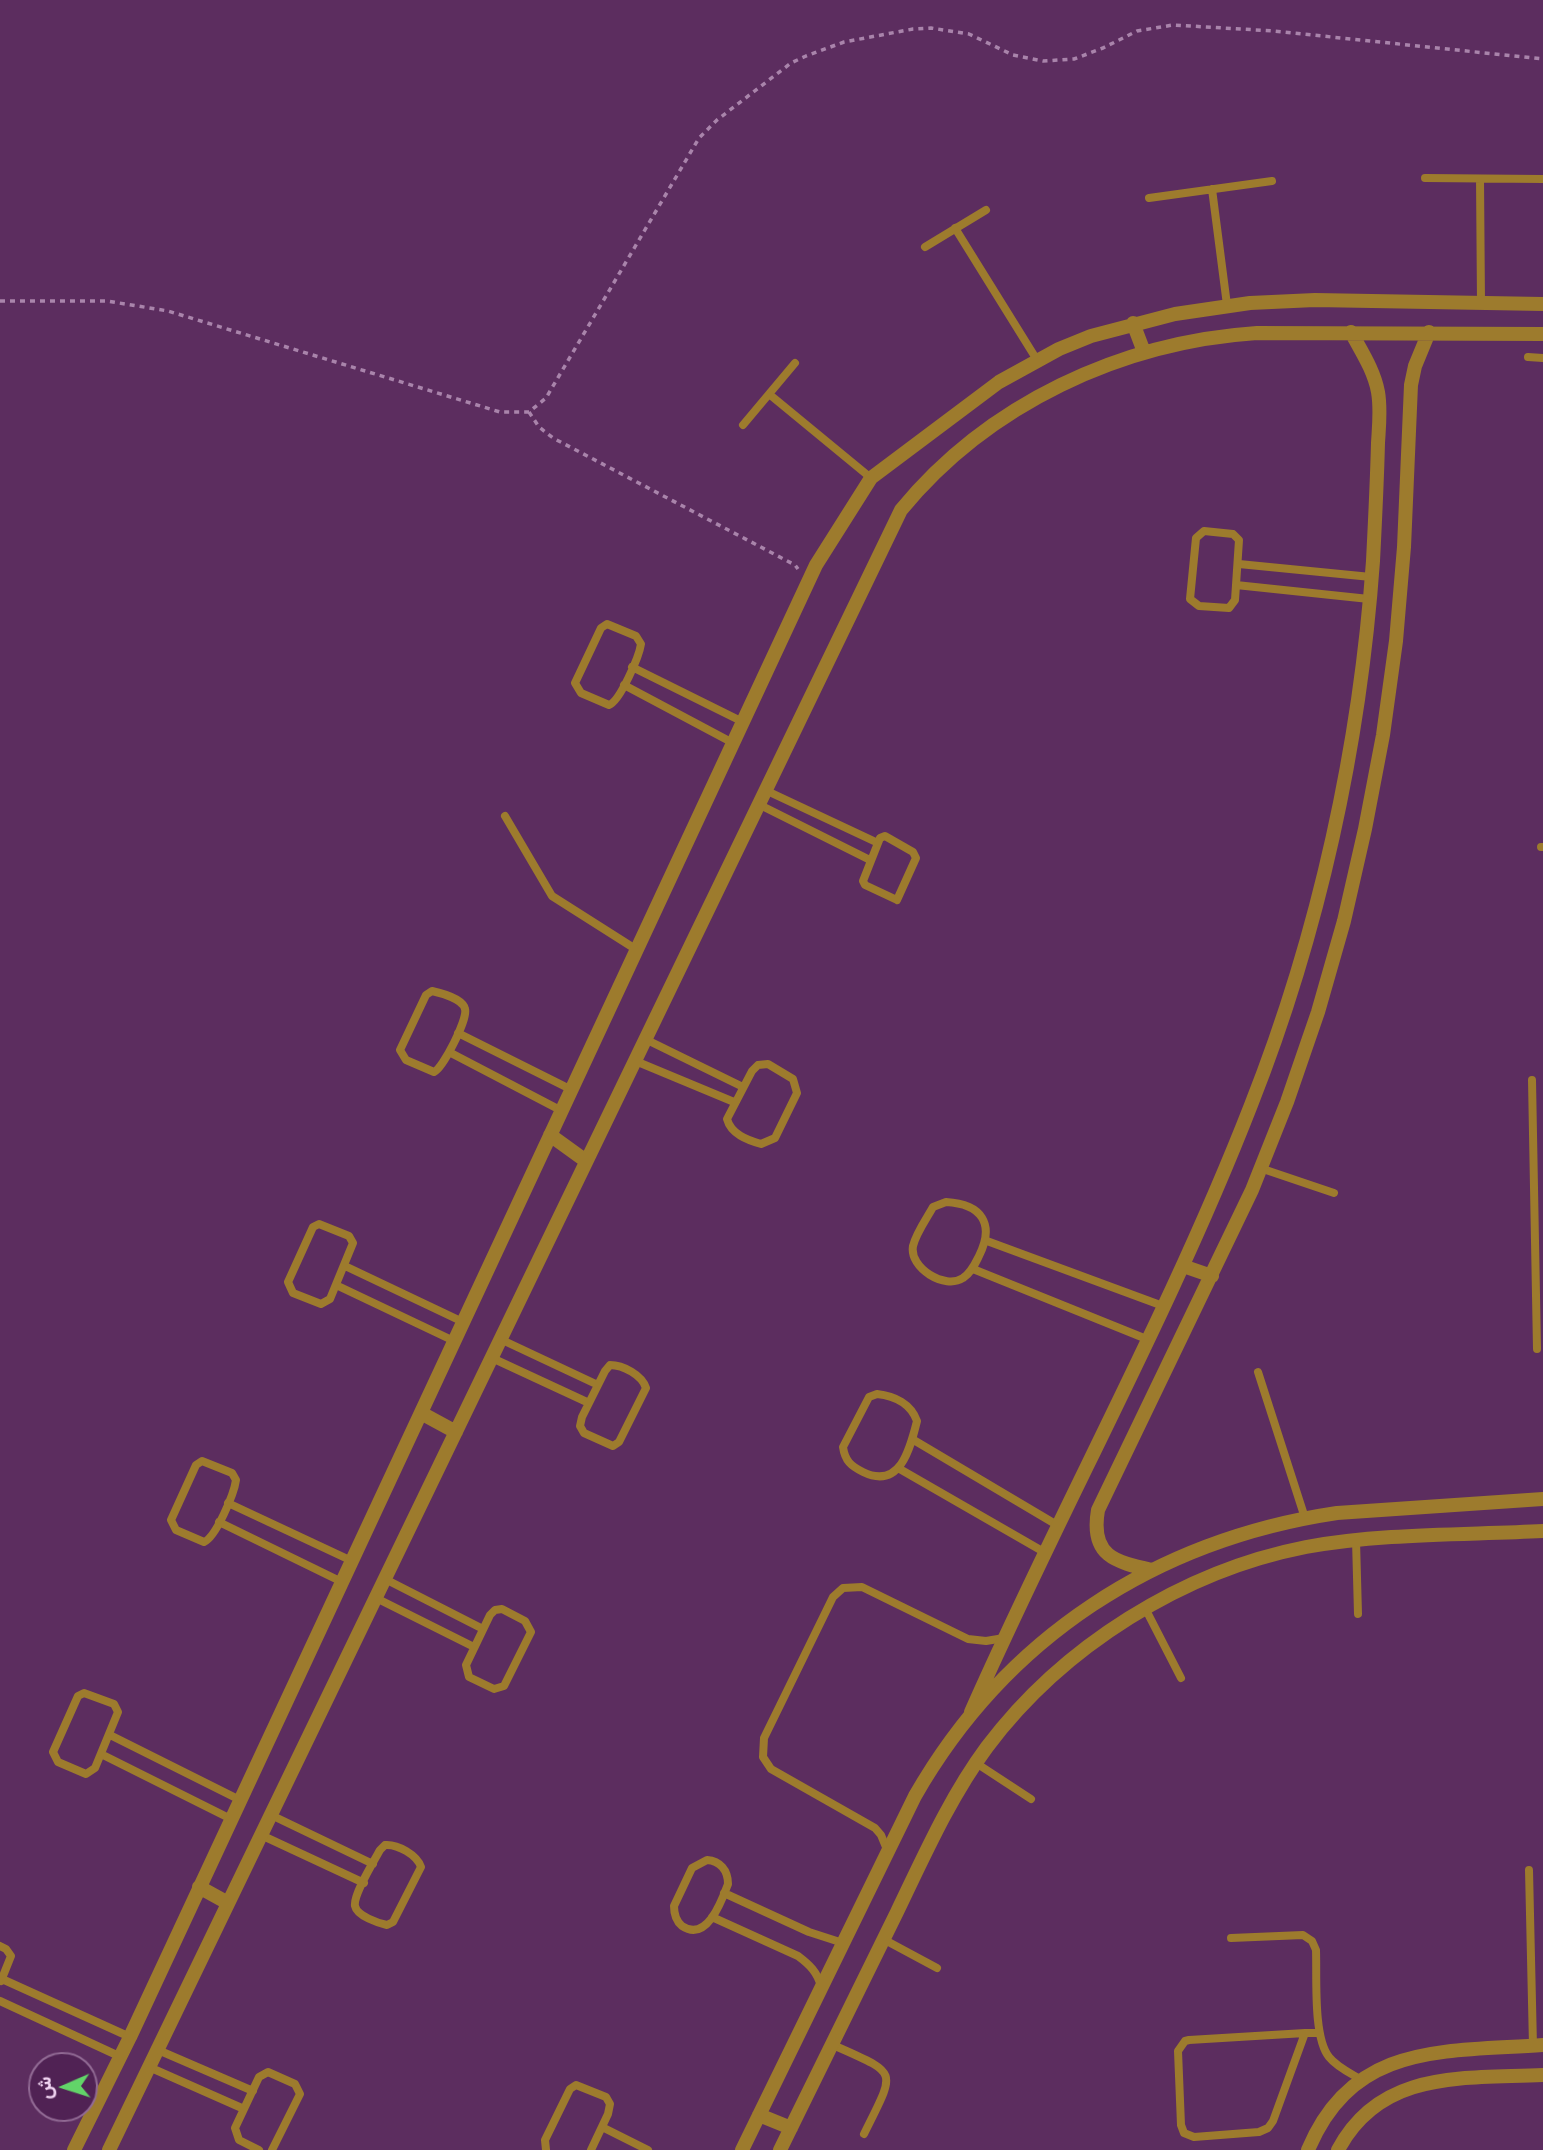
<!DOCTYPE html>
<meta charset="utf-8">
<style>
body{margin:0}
#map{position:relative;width:1543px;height:2150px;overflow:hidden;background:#5c2d5f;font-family:"Source Serif 4",Vazirmatn,serif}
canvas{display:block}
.north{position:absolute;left:28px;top:2052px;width:70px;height:70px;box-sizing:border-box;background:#502254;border:2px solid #916a94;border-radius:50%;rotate:267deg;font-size:19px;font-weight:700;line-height:28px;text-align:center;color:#f3d7f4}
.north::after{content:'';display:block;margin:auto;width:24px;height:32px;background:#62d469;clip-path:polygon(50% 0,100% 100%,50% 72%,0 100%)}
</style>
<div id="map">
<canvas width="1543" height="2150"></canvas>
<div class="north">ش</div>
</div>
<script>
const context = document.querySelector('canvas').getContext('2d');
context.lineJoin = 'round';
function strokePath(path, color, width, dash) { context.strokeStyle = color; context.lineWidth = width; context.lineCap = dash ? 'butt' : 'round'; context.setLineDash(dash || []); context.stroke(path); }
strokePath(new Path2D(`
 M0 301H107L168 311 500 412H529L546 398 699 138 717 120 791 63 806 56 844 42 913 29 931 28 969 34 1013 55 1043 61 1074 59 1103 48 1137 31 1173 25 1274 31 1543 59
 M529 412 539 427 553 438 795 565 798 569`), '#a984ab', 3.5, [5, 5]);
strokePath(new Path2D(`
 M1425 178 1543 179
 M1480 179 1481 303
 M1212 189 1227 305
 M1149 198 1272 181
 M955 228 1037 360
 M925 247 986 210
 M1528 357 1543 358
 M769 394 871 478
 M743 425 795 363
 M1204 531 1233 534 1239 540 1235 600 1229 608 1199 606 1190 599 1196 538Z
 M1239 564 1371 577
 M1236 585 1369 599
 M607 624 636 636 641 644C639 657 620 701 609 705L581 693 575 683 601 628Z
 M632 667 743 722
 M624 685 733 743
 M765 790 878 843
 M758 804 870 860
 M505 816 552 896 637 950
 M885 836 913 852 916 858 897 900 865 885 863 881 880 838Z
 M1541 847H1543
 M432 991C441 993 463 999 465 1009 468 1019 443 1068 434 1072L406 1060 400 1050 426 995Z
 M458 1033 572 1090
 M645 1039 743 1087
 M449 1052 562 1111
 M633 1060 734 1102
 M768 1064 793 1079 797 1093 775 1138 761 1144C747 1140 731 1134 727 1119L752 1071 758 1065Z
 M1532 1080 1537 1349
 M1260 1168 1334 1193
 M946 1202C982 1204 995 1224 979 1256 975 1264 971 1273 963 1278 945 1290 909 1268 913 1246 916 1233 927 1218 933 1207Z
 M319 1224 349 1236 353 1243 330 1299 321 1304 293 1293 288 1282 313 1227Z
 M987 1241 1163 1306
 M345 1266 463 1322
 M973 1269 1149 1340
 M336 1285 454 1341
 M500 1339 598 1385
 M492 1358 589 1403
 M610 1365C623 1365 642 1375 646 1388L619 1442 613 1446 584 1433 580 1426 582 1417 605 1371Z
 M1258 1372 1305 1518
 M877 1394C895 1396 911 1404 917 1421 910 1449 900 1490 863 1472 851 1466 845 1461 843 1447L869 1397Z
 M912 1439 1057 1525
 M202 1461 232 1473 236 1480C234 1494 216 1537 204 1542L176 1530 171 1520 196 1465Z
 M898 1468 1044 1552
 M228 1503 352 1561
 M219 1522 342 1582
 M1356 1540 1358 1614
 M385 1579 483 1629
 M376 1598 474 1647
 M1145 1608 1181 1678
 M502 1609 525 1621 531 1632 504 1686 494 1689 469 1677 466 1665 490 1615 495 1610Z
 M84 1693 114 1704 118 1712 95 1768 86 1774 58 1762 53 1752 78 1696Z
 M110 1735 240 1800
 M101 1754 231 1819
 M976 1763 1031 1799
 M271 1815 373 1864
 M261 1835 364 1883
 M385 1845C398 1844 417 1855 421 1867L393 1922 387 1925C378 1923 357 1916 355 1906 353 1895 374 1861 380 1850Z
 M888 1852 881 1835 875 1828 771 1769 763 1757 764 1738 833 1597 843 1588 862 1587 968 1639 986 1641 1004 1638
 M707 1860C720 1861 728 1870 728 1884 722 1900 707 1943 682 1926 676 1921 674 1914 674 1906L692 1868Z
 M1529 1870 1533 2046
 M724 1893 809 1932 843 1943
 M712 1917 798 1956C810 1965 817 1972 821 1986
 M1231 1938 1303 1935 1312 1941 1316 1950C1317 1978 1313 2037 1329 2057 1337 2067 1350 2073 1360 2079
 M883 1939 937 1968
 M0 1946 6 1949 11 1956 1 1981
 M2 1979 130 2037
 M0 2001 121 2057
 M1305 2033 1273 2121 1268 2128 1259 2132 1194 2137 1184 2133 1181 2125 1178 2051 1185 2041 1189 2040 1305 2033H1319
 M831 2044C899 2075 897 2067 864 2134
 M158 2050 253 2091
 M149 2067 244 2109
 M602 2127 648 2150
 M259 2150 239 2140 235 2128 259 2077 268 2072 295 2084 300 2094 272 2150
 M546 2150 545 2140 570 2089 576 2085 606 2097 610 2104 608 2114 591 2150`), '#9d7b2d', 8);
strokePath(new Path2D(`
 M1133 323 1144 352
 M550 1135 586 1161
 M1183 1266 1212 1276
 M421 1413 456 1432
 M1152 1570C1115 1562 1090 1556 1098 1510L1252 1190 1287 1102 1318 1012 1344 921 1365 829 1383 735 1396 641 1404 547 1411 385 1415 366 1429 332
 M971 1712C1061 1508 1170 1313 1251 1105 1319 933 1360 745 1373 561 1375 522 1377 483 1378 443 1379 426 1381 409 1378 392 1374 370 1361 351 1351 332
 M199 1887 228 1903
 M759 2115 791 2128
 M74 2150 130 2037 816 565 871 478 999 382 1059 349 1091 336 1175 314 1250 303 1315 300 1543 304
 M109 2150 901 510C988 404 1121 342 1257 333L1543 334
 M742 2150 915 1796C1006 1637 1156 1540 1337 1513L1543 1499
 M780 2150C819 2071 858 1991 897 1912 924 1856 950 1797 987 1747 1063 1646 1183 1571 1306 1547 1383 1533 1465 1535 1543 1531
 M1308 2150C1353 2042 1444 2052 1543 2045
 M1338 2150C1381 2069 1464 2079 1543 2075`), '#9d7b2d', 14);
</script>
